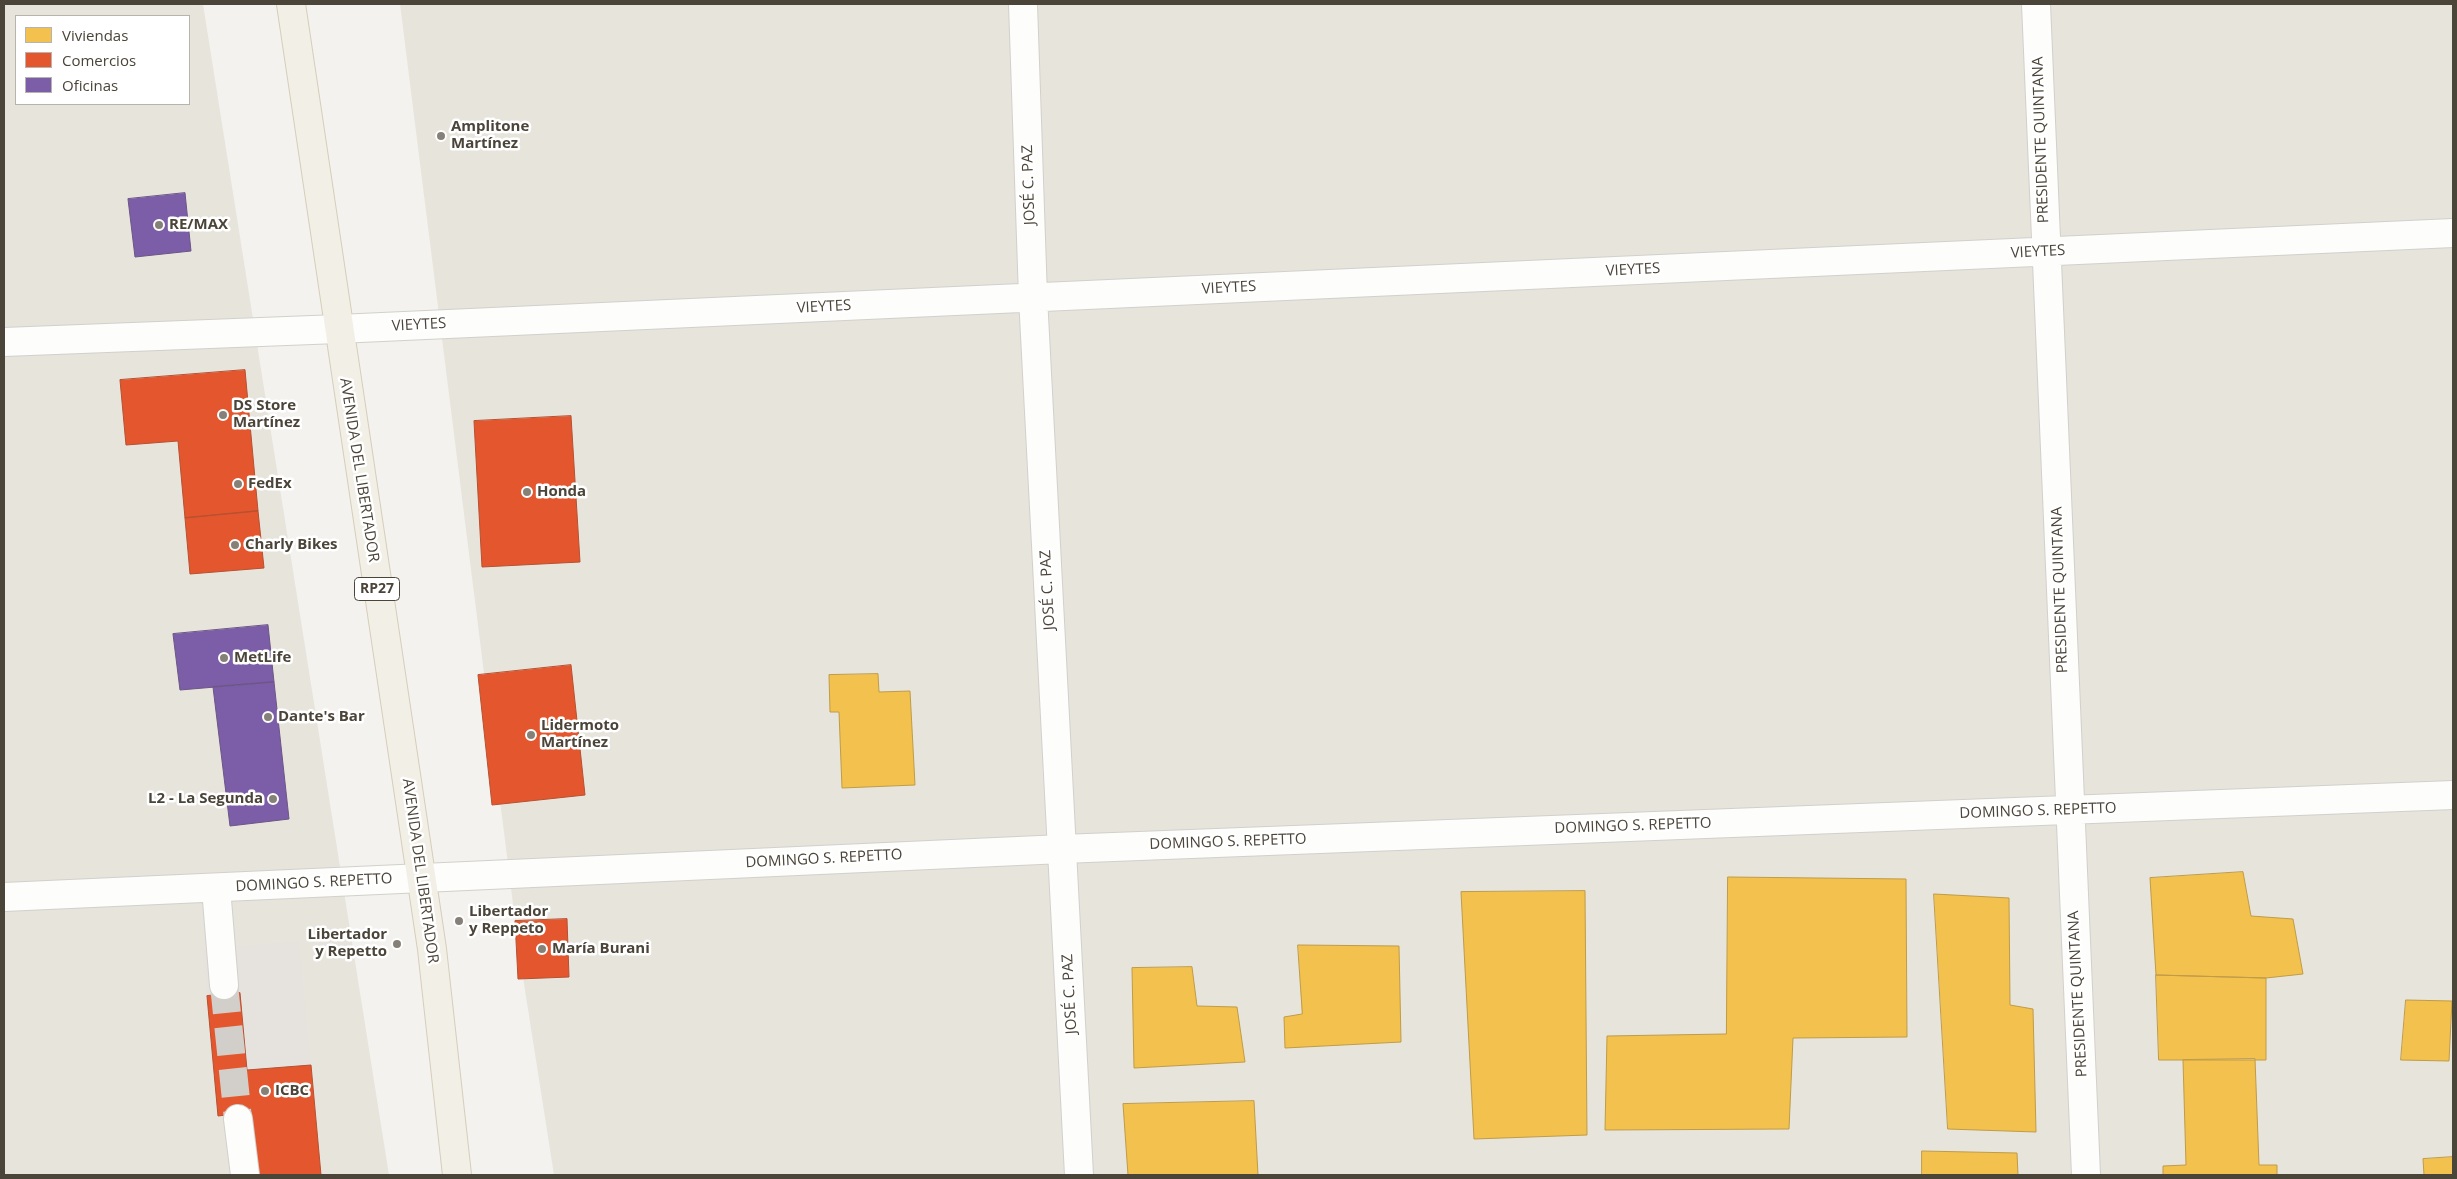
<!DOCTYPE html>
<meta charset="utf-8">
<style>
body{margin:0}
#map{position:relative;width:2457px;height:1179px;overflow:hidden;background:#f4f2ee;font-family:"Open Sans",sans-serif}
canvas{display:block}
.frame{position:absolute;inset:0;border:5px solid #4b4439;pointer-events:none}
.legend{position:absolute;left:15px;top:15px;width:175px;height:90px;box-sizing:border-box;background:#fff;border:1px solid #b7b4b0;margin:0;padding:6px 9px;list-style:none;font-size:15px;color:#4b4439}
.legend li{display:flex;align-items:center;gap:10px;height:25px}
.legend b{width:25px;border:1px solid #b7b4b0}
</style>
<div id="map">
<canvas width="2457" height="1179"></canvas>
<div class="frame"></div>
<ul class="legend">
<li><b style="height:14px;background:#f2c14e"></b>Viviendas</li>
<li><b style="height:14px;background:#e4572e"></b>Comercios</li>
<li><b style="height:14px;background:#7b5ea7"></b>Oficinas</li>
</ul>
</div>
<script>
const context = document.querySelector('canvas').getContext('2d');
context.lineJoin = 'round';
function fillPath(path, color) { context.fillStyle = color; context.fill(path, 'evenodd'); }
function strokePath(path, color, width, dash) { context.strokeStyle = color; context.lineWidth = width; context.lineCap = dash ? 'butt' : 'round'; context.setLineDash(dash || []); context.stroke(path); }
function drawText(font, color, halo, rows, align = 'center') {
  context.font = font + ' "Open Sans",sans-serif'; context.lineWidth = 5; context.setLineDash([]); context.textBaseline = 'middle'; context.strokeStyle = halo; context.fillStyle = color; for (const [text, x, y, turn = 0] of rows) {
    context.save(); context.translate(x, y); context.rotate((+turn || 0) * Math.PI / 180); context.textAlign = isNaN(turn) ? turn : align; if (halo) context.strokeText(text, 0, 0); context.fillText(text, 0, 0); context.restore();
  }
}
fillPath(new Path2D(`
 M4 4H203L389 1175H4ZM16 16H189V104H16Z
 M400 4H2453V1175H554L519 952Z`), '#e7e4dc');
fillPath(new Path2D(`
 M299 941 311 1065 247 1070 240 994 207 996 203 949Z`), '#e6e3df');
const homes = new Path2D(`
 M878 674 879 692 910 691 915 785 842 788 839 712H830L829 675Z
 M2243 872 2251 916 2293 919 2303 974 2266 978 2156 975 2150 878Z
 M1728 877 1906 879 1907 1037 1793 1038 1789 1129 1605 1130 1607 1036 1726 1034Z
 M1585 891 1587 1135 1474 1139 1461 892Z
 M1934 894 2009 898 2010 1005 2033 1009 2036 1132 1948 1129Z
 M1298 945 1399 946 1401 1042 1285 1048 1284 1017 1302 1014Z
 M1192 967 1197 1006 1237 1007 1245 1062 1134 1068 1132 968Z
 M2156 975 2266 978V1060H2159Z
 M2406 1000 2452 1001 2449 1061 2401 1060Z
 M2255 1059 2259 1165H2277V1175H2163V1166L2186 1165 2183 1060Z
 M1254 1101 1258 1175H1128L1123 1104Z
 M1922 1151 2017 1153 2018 1175H1922Z
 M2453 1157V1175H2424L2423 1159Z`);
fillPath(homes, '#f2c14e');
strokePath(homes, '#c09c48', 1);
const shops = new Path2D(`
 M245 370 258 511 185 518 178 441 126 445 120 380Z
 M571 416 580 562 482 567 474 421Z
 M258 511 264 568 190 574 185 518Z
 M571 665 585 795 492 805 478 675Z
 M567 919 569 977 518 979 515 921Z
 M240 993 247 1070 311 1065 321 1175H256L250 1112 218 1116 207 996Z`);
fillPath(shops, '#e4572e');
strokePath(shops, '#b65131', 1);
const offices = new Path2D(`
 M185 193 191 251 135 257 128 199Z
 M268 625 274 682 180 690 173 634Z
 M274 682 289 819 230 826 213 687Z`);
fillPath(offices, '#7b5ea7');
strokePath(offices, '#6d5686', 1);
strokePath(new Path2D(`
 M224 985 238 1119`), '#d2cfca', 28, [28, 14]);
const minor = new Path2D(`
 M1023 4 1033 297 1079 1175
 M2036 4 2086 1175
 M4 342 338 329 2453 233
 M216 888 224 985
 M4 897 1062 849 2453 795
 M238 1119 245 1175`);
const major = new Path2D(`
 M291 4 432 949 457 1175`);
strokePath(minor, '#d2d0cb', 30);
strokePath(major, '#d6cebb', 30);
strokePath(minor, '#fdfdfc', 28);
strokePath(major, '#f2efe6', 28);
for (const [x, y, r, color] of [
 [441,136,5,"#868178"],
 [159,225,5,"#868178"],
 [223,415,5,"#868178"],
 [238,484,5,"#868178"],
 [527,492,5,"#868178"],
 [235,545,5,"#868178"],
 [224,658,5,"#868178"],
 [268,717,5,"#868178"],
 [531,735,5,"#868178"],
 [273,799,5,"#868178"],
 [459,921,5,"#868178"],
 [397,944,5,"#868178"],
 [542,949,5,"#868178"],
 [265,1091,5,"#868178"]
]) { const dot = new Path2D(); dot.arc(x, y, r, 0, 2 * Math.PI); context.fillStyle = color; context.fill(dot); strokePath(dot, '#fff', 2); }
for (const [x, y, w] of [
 [377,589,45]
]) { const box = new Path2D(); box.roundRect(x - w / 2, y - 11.5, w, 23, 4); context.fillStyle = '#fff'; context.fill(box); strokePath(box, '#4b4439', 1); }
drawText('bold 14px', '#4b4439', null, [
 ["RP27",377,589]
]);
drawText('bold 15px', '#4b4439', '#fff', [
 ["Amplitone",451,127],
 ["Martínez",451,144],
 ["RE/MAX",169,225],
 ["DS Store",233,406],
 ["Martínez",233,423],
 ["FedEx",248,484],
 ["Honda",537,492],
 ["Charly Bikes",245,545],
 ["MetLife",234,658],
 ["Dante's Bar",278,717],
 ["Lidermoto",541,726],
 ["Martínez",541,743],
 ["L2 - La Segunda",263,799,"right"],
 ["Libertador",469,912],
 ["y Reppeto",469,929],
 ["Libertador",387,935,"right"],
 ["y Repetto",387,952,"right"],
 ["María Burani",552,949],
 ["ICBC",275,1091]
], 'left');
drawText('15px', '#4b4439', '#fff', [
 ["PRESIDENTE QUINTANA",2041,140,-92],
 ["JOSÉ C. PAZ",1029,185,-92],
 ["VIEYTES",2038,252,-3],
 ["VIEYTES",1633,270,-3],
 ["VIEYTES",1229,288,-3],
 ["VIEYTES",824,307,-3],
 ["VIEYTES",419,325,-3],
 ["AVENIDA DEL LIBERTADOR",359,470,81],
 ["JOSÉ C. PAZ",1048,590,-93],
 ["PRESIDENTE QUINTANA",2060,590,-92],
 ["DOMINGO S. REPETTO",2038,811,-2],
 ["DOMINGO S. REPETTO",1633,826,-2],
 ["DOMINGO S. REPETTO",1228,842,-2],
 ["DOMINGO S. REPETTO",824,859,-3],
 ["AVENIDA DEL LIBERTADOR",420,871,82],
 ["DOMINGO S. REPETTO",314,883,-3],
 ["JOSÉ C. PAZ",1070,994,-93],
 ["PRESIDENTE QUINTANA",2078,994,-93]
]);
</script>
